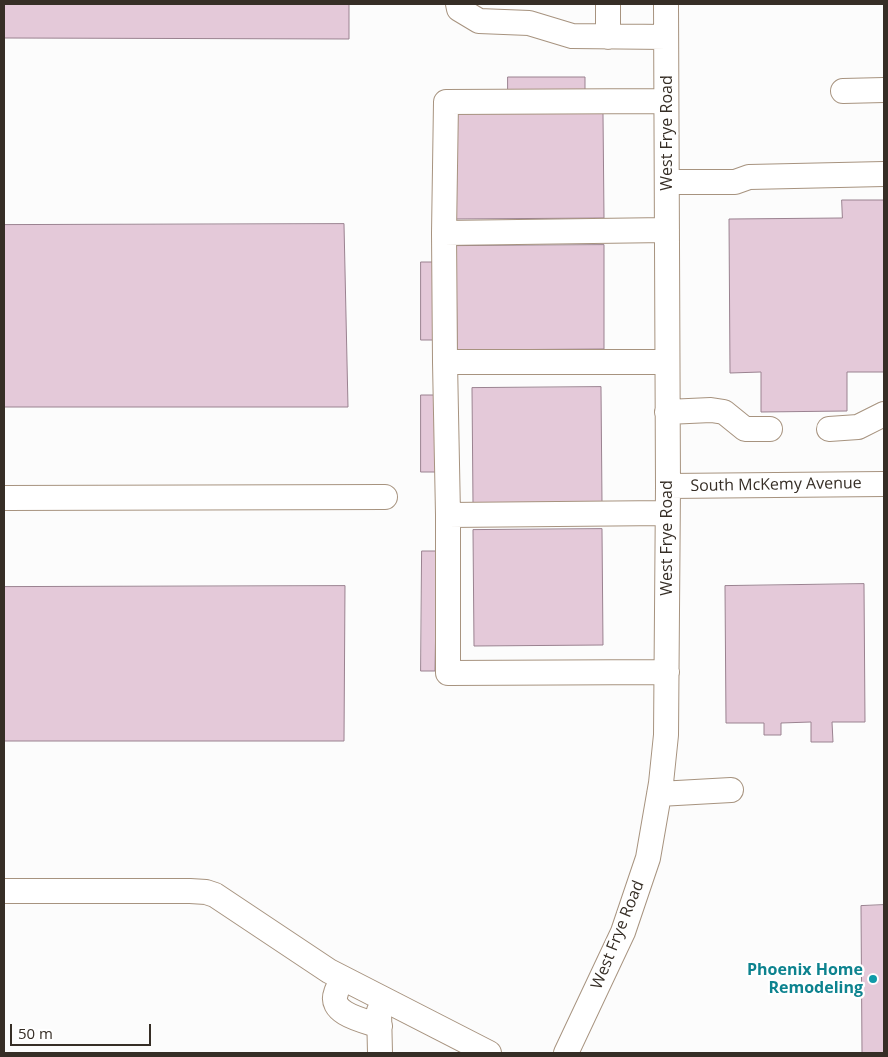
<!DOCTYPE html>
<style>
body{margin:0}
#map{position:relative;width:888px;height:1057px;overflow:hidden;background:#fcfcfc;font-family:"Open Sans",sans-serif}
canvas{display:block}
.frame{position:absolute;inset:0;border:5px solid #362e26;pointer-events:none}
.scale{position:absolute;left:10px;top:1024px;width:141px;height:22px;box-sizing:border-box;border:2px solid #362e26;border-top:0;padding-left:6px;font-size:15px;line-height:18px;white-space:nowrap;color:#362e26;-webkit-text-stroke:4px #fff;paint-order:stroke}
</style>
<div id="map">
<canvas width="888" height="1057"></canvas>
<div class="frame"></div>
<div class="scale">50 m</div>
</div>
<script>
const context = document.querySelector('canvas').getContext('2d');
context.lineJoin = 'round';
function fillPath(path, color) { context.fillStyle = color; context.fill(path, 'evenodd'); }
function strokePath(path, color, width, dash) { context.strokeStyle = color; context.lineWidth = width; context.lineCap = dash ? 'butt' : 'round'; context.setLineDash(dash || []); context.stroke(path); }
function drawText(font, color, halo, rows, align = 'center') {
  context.font = font + ' "Open Sans",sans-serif'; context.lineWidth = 4.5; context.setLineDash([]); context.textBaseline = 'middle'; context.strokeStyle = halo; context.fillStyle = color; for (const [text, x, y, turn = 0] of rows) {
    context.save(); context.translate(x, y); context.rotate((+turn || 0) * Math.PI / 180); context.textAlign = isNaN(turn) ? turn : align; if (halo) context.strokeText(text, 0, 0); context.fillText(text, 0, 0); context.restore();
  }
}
const building = new Path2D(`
 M4 4H349V39L4 38Z
 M508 77H585V92H508Z
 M603 113 604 218 454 219V114Z
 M842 200H884V372H847V411L761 412V372L730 373 729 219 842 218Z
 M344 224 348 407H4V225Z
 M604 245V349L457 350 456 246Z
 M421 262H436V340H421Z
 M601 387 602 503 473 504 472 388Z
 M421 395H437V472H421Z
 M602 529 603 645 474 646 473 530Z
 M422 551H437L435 671H421Z
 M864 584 865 722H832L833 742H811V722L781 723V735H764V723H726L725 586Z
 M345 586 344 741H4V587Z
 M884 905V1053H862L861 906Z`);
fillPath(building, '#e4c9d9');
strokePath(building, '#9a8290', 1);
const minor = new Path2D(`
 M458 4 459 9 479 21 529 23 572 36 666 37
 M608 4V37
 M843 91 884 90
 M666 101 446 102 444 233 667 230
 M667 182H735L749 177 884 174
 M444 233 445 362H667
 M445 362 448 515 667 513
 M667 412 711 410 724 412 745 429H770
 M829 429 858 427 884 414
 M668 486 884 484
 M4 498 385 497
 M448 515V673L667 672
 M659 794 731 790
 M4 891H190L206 892 215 895 329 971 489 1053
 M344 979C341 983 337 988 336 993 328 1014 366 1021 380 1026
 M379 1011 380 1053
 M566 1053 623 932 648 858 661 783 666 735 668 486 666 4`);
strokePath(minor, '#a7937f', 26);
strokePath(minor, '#fff', 24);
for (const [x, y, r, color] of [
 [873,979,5,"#0f9aa8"]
]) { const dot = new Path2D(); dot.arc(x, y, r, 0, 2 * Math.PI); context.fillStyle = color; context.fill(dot); strokePath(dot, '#fff', 2); }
drawText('16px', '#362e26', '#fff', [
 ["West Frye Road",667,133,-90],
 ["South McKemy Avenue",776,485,-1],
 ["West Frye Road",667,538,-90],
 ["West Frye Road",618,935,-68]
]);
drawText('bold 16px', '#0d838f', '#fff', [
 ["Phoenix Home",863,970],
 ["Remodeling",863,988]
], 'right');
</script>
